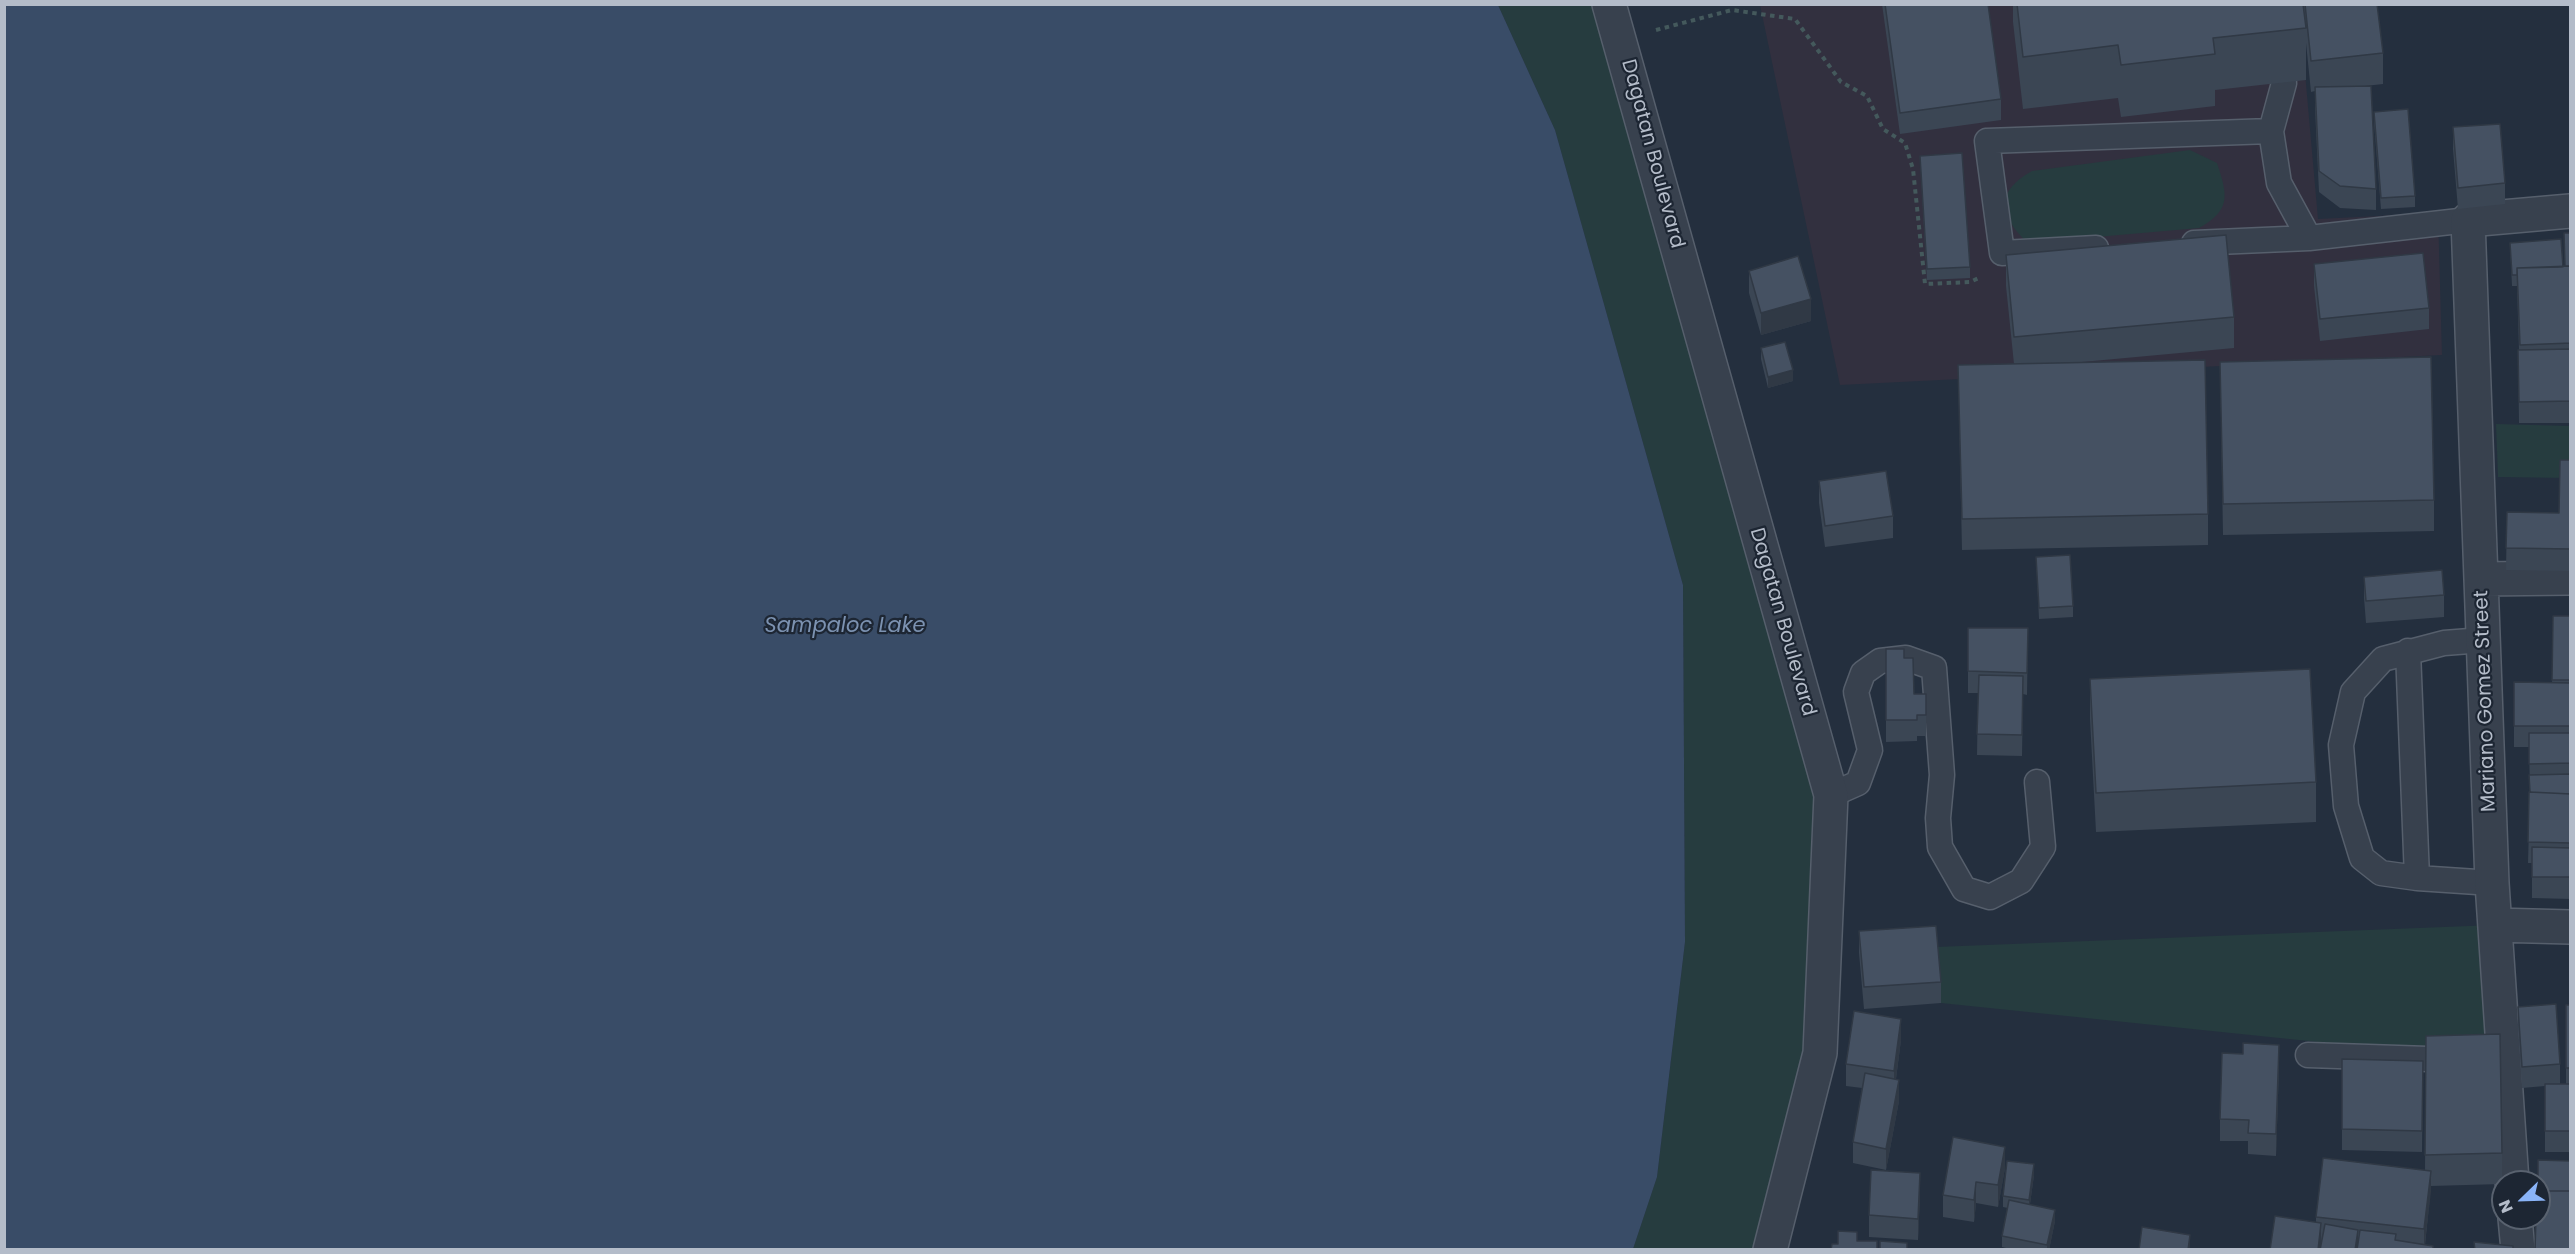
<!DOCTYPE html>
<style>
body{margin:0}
#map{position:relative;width:2575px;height:1254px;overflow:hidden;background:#242f3e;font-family:Poppins,sans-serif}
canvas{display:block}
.frame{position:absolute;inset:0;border:6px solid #b4bcc9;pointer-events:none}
.north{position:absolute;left:2491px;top:1170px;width:60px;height:60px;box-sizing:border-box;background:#1d2633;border:2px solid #59626f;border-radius:50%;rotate:247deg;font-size:16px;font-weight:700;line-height:24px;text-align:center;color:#b4bcc9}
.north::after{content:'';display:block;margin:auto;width:21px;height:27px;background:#8ab4f8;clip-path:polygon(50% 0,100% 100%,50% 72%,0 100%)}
</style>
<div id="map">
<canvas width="2575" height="1254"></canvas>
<div class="frame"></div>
<div class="north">N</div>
</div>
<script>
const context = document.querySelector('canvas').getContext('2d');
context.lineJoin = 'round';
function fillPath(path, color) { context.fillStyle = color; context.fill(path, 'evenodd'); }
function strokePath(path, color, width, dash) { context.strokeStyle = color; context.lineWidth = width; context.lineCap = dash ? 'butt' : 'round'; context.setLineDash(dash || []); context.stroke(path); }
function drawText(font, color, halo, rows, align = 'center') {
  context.font = font + ' Poppins,sans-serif'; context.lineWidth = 4.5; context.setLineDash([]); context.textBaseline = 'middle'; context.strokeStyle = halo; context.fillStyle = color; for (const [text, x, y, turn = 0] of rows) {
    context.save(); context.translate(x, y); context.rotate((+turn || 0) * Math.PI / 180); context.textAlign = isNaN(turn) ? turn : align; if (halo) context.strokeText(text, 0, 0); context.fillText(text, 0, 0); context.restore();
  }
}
fillPath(new Path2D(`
 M1760 5H2299L2318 219 2438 213 2442 355 1840 385Z`), '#32303f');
fillPath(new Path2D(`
 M1498 5H1609L1831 795 1820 1053 1770 1249H1633L1657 1177 1685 942 1683 585 1555 130Z
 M2190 150 2217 163C2228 196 2231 210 2199 228L2028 243C1999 216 1994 192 2032 171Z
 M2496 424 2570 426V478L2498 477Z
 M2495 925 2502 1061 1941 1003 1936 947Z`), '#263c3f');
fillPath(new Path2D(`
 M5 4 1498 5 1555 130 1683 585 1685 942 1657 1177 1633 1249H5Z`), '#394c67');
const service = new Path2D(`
 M2271 131 2284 83
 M2194 243 2309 238 2468 220
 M2096 248 2002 253 1987 141 2271 131 2279 183 2309 238
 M2483 640 2444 643 2383 659 2353 692 2341 745 2346 806 2362 858 2381 873 2417 878 2492 883
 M2408 651 2417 878
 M1831 795 1858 783 1870 750 1856 692 1863 673 1880 661 1906 658 1934 668 1942 775 1938 818 1940 847 1964 889 1990 897 2021 881 2043 847 2037 782
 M2308 1055 2458 1060`);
const minor = new Path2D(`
 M1609 4 1831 795 1820 1053 1770 1250
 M2481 579 2570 578
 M2495 925 2570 927
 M2512 1182 2492 883 2468 220 2570 211
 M2515 1218 2518 1250`);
strokePath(service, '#565f6c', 27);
strokePath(minor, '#565f6c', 36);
strokePath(new Path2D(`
 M1656 30 1732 10 1795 19 1841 82 1867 96 1883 129 1905 143 1913 169 1925 284 1970 282 1981 277`), '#44595c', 4, [4.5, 4.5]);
strokePath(service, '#38414e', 24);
strokePath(minor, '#38414e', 33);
fillPath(new Path2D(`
 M1882 4H1988L2001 99V120L1900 134Z
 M2013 4H2377L2383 53V84L2365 86 2376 189V210L2340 208 2319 192 2315 108V91L2311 92 2306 43V80L2215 90V106L2121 117 2118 98 2023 109 2013 22Z
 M2374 112 2415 196V207L2381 209 2374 123Z
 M2453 127 2505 183V204L2458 209 2453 149Z
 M1920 156 1970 267V278L1927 280Z
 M2571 233V423H2519L2518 350H2519L2517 286H2512L2510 243 2565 266Z
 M2006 255 2234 317V348L2071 363 2208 514V545L1962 550 1958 365 2014 364 2006 286Z
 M2314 264 2429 308V329L2320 341 2314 286Z
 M1749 271 1811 321 1761 335 1749 293Z
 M1761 348 1793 381 1768 388 1761 359Z
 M2220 362 2434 500V531L2223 535Z
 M2571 460V571L2506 570 2507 512 2559 513Z
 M1819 481 1893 516V538L1825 547 1819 503Z
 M2036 557 2073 606V617L2039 619Z
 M2364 577 2444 595V617L2366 623 2364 598Z
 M2553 616H2571V899L2532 898V863H2528L2530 792 2529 747H2514V682L2552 683Z
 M1968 628H2028L2027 695 2023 694 2022 756 1977 755 1978 693H1968Z
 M1886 649 1904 658 1914 694 1926 715V736H1917V741L1886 742Z
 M2090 679 2316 782V822L2096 832 2090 719Z
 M1859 931 1941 982V1003L1864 1009 1859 953Z
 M2566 1005H2571V1152H2545V1086L2522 1088 2518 1029V1007L2560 1064V1084H2566Z
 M2426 1036 2502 1153V1184L2431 1186 2425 1245 2270 1250 2316 1222V1217L2425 1170Z
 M1901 1040 1896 1079 1899 1101 1886 1170 1853 1163V1142L1862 1088 1846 1086V1064Z
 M2342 1059 2423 1061 2422 1152 2342 1150Z
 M2279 1066 2276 1156 2248 1154V1141H2220V1119Z
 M2005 1168 1998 1207 1976 1203 1974 1222 1943 1217V1195Z
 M2034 1175 2030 1204 2055 1221 2049 1250H2014L2002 1247V1236L2008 1208 2003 1207V1196Z
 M1920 1195 1918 1240 1869 1237V1215Z`), '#3b4654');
fillPath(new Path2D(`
 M1811 299V321L1761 335V313Z
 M1793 370V381L1768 388V377Z
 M1901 1019V1040L1894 1093V1071Z
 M2279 1045V1066L2276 1156V1134Z
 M1899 1080V1101L1886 1170V1149Z
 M2005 1147V1168L1998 1207V1185Z
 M2034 1164V1175L2029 1211V1200Z
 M2431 1171V1192L2424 1250V1229Z
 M1920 1173V1195L1918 1240V1219Z
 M1976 1182V1203L1974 1222V1200Z
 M2055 1210V1221L2049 1250H2047V1245Z
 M2321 1223V1250H2318Z
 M2358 1230V1250H2355Z
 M2190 1235V1250H2188Z`), '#303945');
const building = new Path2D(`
 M1885 4H1988L2001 99 1900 113Z
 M2017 4H2303L2306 28 2213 38 2215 54 2121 65 2118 45 2023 57Z
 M2305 4H2377L2383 53 2311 61Z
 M2371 86 2376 189 2340 186 2319 171 2315 87Z
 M2408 109 2415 196 2381 198 2374 112Z
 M2500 124 2505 183 2458 188 2453 127Z
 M1962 153 1970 267 1927 269 1920 156Z
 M2564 233H2571V266H2565Z
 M2226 235 2234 317 2014 337 2006 255Z
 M2561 239 2563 267 2517 268V275H2512L2510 243Z
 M2423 253 2429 308 2320 319 2314 264Z
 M1798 256 1811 299 1761 313 1749 271Z
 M2571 266V343L2520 345 2517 268Z
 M1785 342 1793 370 1768 377 1761 348Z
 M2571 349V401L2519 402 2518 350Z
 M2431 357 2434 500 2223 504 2220 362Z
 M2205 360 2208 514 1962 519 1958 365Z
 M2560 460H2571V549L2506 548 2507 512 2559 513Z
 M1886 471 1893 516 1825 526 1819 481Z
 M2070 555 2073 606 2039 608 2036 557Z
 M2442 570 2444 595 2366 601 2364 577Z
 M2553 616H2571V680H2552Z
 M1968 628H2028L2027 673 1968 671Z
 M1886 649H1904V658H1913L1914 694H1926V715H1917V720H1886Z
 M2310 669 2316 782 2096 793 2090 679Z
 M1979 675 2023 676 2022 735 1977 734Z
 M2514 682 2571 683V726H2514Z
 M2529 733H2571V763L2529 764Z
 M2571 774V794L2530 792 2529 775Z
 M2529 792 2571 794V843L2528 842Z
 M2532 847 2571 848V877H2532Z
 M1936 926 1941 982 1864 987 1859 931Z
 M2556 1004 2560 1064 2522 1067 2518 1007Z
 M2566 1005H2571V1068H2566Z
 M1854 1011 1901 1019 1894 1071 1846 1064Z
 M2500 1034 2502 1153 2425 1155 2426 1036Z
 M2243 1043 2279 1045 2276 1134 2248 1133 2249 1120 2220 1119 2222 1053 2243 1054Z
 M2342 1059 2423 1061 2422 1131 2342 1129Z
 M1865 1073 1899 1080 1886 1149 1853 1142Z
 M2545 1084H2571V1131H2545Z
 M1953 1137 2005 1147 1998 1185 1976 1182 1974 1200 1943 1195Z
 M2323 1158 2431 1171 2424 1229 2316 1217Z
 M2538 1160 2571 1161 2570 1191H2539V1182H2538Z
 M2007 1161 2034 1164 2029 1200 2003 1196Z
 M1871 1170 1920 1173 1918 1219 1869 1215Z
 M2539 1191H2571V1250H2535L2536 1218H2539Z
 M2009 1200 2055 1210 2047 1245 2002 1236Z
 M2275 1216 2321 1223 2318 1250H2270Z
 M2325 1224 2358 1230 2355 1250H2320Z
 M2142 1227 2190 1235 2188 1250H2139Z
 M2360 1230 2396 1234 2395 1240 2433 1246V1250H2357Z
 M1838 1231 1857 1232V1241H1877V1250H1831L1832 1244H1838Z
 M1880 1241 1907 1243V1250H1880Z
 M2474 1242 2513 1246V1250H2475Z`);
fillPath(building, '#455162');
strokePath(building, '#303945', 1.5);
drawText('20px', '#b4bcc9', '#1d2633', [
 ["Dagatan Boulevard",1652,154,75],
 ["Dagatan Boulevard",1782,622,74],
 ["Mariano Gomez Street",2486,701,-92]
]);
drawText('italic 21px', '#7c92b1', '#1d2633', [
 ["Sampaloc Lake",845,627]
]);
</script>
